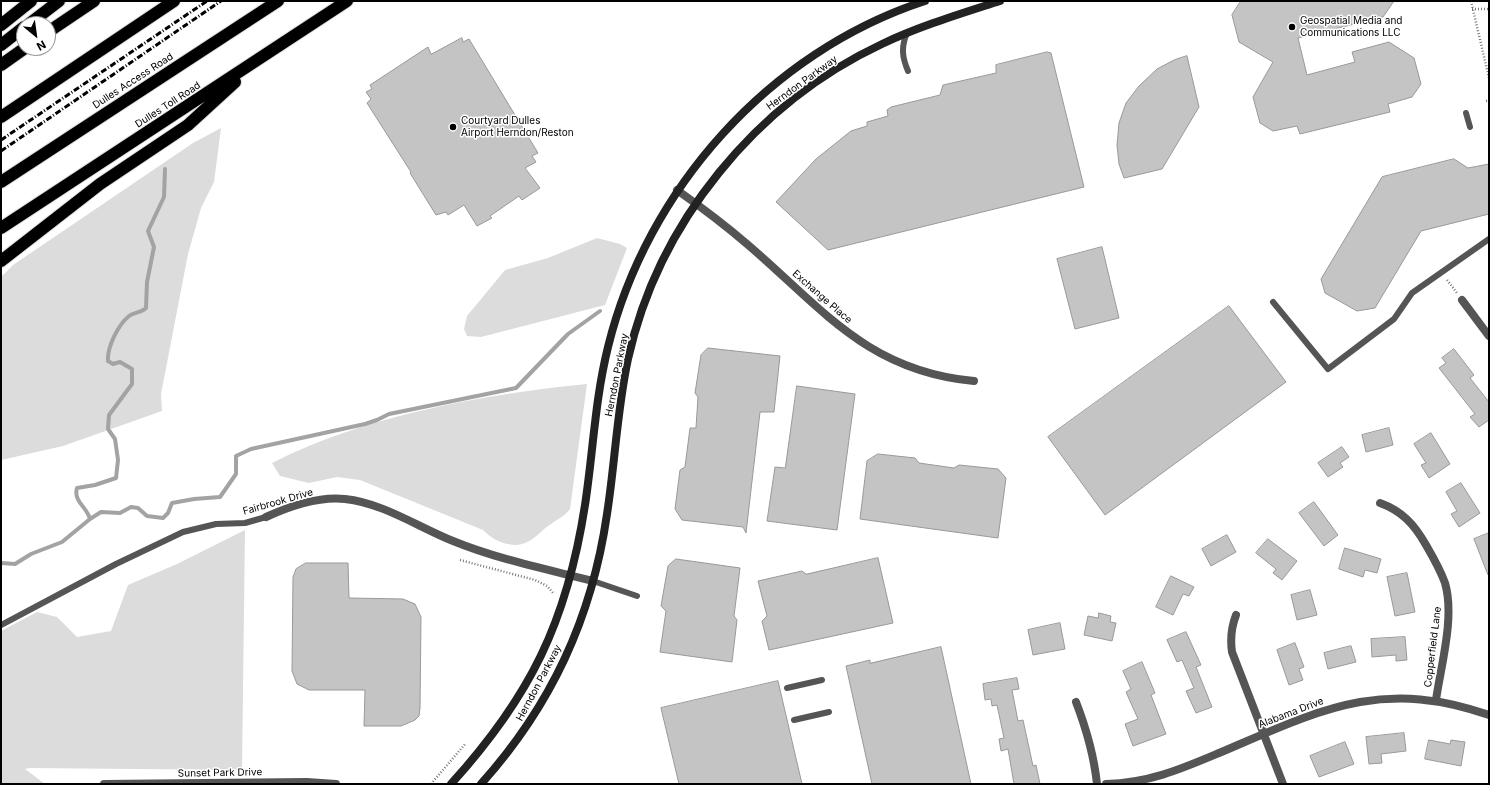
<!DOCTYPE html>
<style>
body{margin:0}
#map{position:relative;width:1490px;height:785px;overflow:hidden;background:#fff;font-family:Inter,sans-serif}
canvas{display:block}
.frame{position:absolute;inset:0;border:2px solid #000;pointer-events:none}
.north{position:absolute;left:16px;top:16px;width:40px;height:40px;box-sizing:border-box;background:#fff;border:1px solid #999;border-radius:50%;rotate:151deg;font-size:11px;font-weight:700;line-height:16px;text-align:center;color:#000}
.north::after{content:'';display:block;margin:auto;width:14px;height:18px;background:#000;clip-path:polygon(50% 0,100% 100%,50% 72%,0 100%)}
</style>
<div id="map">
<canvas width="1490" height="785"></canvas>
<div class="frame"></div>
<div class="north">N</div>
</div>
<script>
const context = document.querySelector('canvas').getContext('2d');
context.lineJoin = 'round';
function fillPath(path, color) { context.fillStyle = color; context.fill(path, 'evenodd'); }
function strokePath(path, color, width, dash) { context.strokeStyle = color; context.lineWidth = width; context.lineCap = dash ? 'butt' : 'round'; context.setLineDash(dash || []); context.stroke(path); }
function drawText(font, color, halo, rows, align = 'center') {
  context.font = font + ' Inter,sans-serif'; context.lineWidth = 3; context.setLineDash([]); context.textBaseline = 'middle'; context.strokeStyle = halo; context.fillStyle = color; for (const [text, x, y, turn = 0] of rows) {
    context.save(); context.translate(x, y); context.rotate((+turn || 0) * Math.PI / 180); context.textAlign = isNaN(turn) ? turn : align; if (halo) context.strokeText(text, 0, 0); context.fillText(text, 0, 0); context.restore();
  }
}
fillPath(new Path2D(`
 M221 128 214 182 201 208 188 254 161 394 162 411 63 446 1 460V277L13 265 193 143Z
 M597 238 620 244 627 248 605 305 481 337 467 336 464 329 467 316 505 270 548 258Z
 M587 384 570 509C564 517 556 520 548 526 541 531 534 540 525 543 511 549 492 540 483 530L360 480 337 477 309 483 280 476 272 463C364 416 484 394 587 384Z
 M245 530 242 770 29 768 25 769 45 784H1V631L37 612 57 617 77 637 111 631 128 585 177 564Z`), '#dcdcdc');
strokePath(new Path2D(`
 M90 519C87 507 73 501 77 488L95 485 116 478 118 460 115 439 108 429 109 415 132 384V369L120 362 113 364 108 361C107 347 118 325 129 316 134 312 141 313 146 308L147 282 154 247 148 231 164 197 165 169
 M1 563 15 564 31 554 62 542 90 519 101 512 120 513 131 507 138 508 147 516 163 518 168 513 172 503 194 499 220 497 236 474V456L251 449 365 424 377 420 389 414 516 388 568 334 600 311`), '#a3a3a3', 4);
const building = new Path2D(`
 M1241 1H1394L1383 17 1298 38 1307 75 1355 62 1352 52 1389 42 1414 58 1421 84 1412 97 1388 104 1390 112 1300 134 1297 126 1273 131 1260 123 1253 97 1273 62 1239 42 1232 15Z
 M462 38 463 42 469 39 538 153 532 156 536 162 525 168 540 188 522 200 519 196 490 216 492 218 477 226 464 205 448 215 446 212 436 215 410 173 411 172 367 103 371 99 366 92 372 89 370 85 428 47 431 54Z
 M1047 52 1051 53 1084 187 828 250 776 202 816 159 851 131 867 126V122L888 116 887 110 891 107 940 95 943 85 996 73V65Z
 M1187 56 1199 107 1162 169 1124 178 1119 164 1117 145 1119 123 1126 103 1139 86 1157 69 1174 60Z
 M1454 159 1468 168 1489 164V214L1421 231 1375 308 1357 311 1325 293 1321 279 1382 177Z
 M1102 247 1119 318 1075 329 1057 259Z
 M1229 306 1286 382 1105 515 1048 437Z
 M708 348 780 356 774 412H760L746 533 743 527 682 520 675 509 680 470 685 467 690 428H696L698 397 695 393 701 355Z
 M1454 349 1474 375 1470 378 1489 402V420L1479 427 1470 417 1475 414 1439 368 1446 363 1442 358Z
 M797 386 855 394 837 530 767 521 775 467 785 468Z
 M1389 428 1393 445 1366 452 1362 435Z
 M1431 433 1450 464 1429 478 1421 465 1426 463 1414 444Z
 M1342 447 1349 457 1340 463 1343 467 1328 477 1318 463Z
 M878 454 915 458 919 463 954 468 959 465 998 469 1006 478 998 538 860 519 867 461Z
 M1461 483 1480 513 1459 527 1451 514 1457 511 1446 492Z
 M1314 502 1338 535 1324 546 1299 513Z
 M1489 533V575H1488L1474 539Z
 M1227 535 1236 552 1211 566 1202 549Z
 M1268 539 1297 561 1282 580 1273 573 1276 569 1256 553Z
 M1345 548 1381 559 1377 573 1365 570 1363 577 1339 569Z
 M878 558 893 623 769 650 762 621 767 616 758 581 802 571 806 574Z
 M676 559 740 568 734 616 737 620 732 662 660 652 666 611 661 606 668 566Z
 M306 563H348L349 598 403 599 415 604 421 617 420 708 419 716 415 720 401 726H364L365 690H309L297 684 292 671 293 577 296 569Z
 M1407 573 1415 612 1395 616 1387 577Z
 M1171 576 1194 587 1189 596 1183 594 1173 615 1156 607Z
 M1310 590 1317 615 1297 620 1291 595Z
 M1099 613 1111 616 1110 622 1116 623 1112 641 1084 635 1088 616 1098 618Z
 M1060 623 1065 649 1033 655 1028 630Z
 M1186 632 1201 665 1196 667 1212 707 1196 713 1186 691 1194 688 1182 660 1177 662 1167 640Z
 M1405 637 1407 660 1396 661V655L1372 657 1371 639Z
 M1295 643 1304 667 1299 669 1303 680 1289 685 1277 650Z
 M1351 646 1356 662 1328 669 1324 653Z
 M941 647 971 784H872L846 666 870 660V663Z
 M1142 662 1155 693 1151 695 1166 734 1133 746 1125 724 1138 719 1126 692 1131 689 1123 671Z
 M1017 678 1019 689 1012 690 1018 721 1023 720 1033 766 1036 765 1040 784H1014L1008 749 1001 751 999 739 1004 738 997 705 992 706 991 699 985 700 983 684Z
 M778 681 802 784H679L661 708Z
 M1404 733 1406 751 1381 754 1382 763 1369 764 1366 737Z
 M1429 740 1450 744 1451 740 1465 742 1461 766 1425 759Z
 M1345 742 1354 764 1319 777 1310 756Z`);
fillPath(building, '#c4c4c4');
strokePath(building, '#999', 1);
const highway = new Path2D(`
 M29 24 59 1
 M1 25 31 1
 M48 32 94 1
 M1 45 24 27
 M1 65 25 48
 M1 117 174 1
 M1 182 278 1
 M1 228 347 1
 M1 261 100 184 188 125 235 82`);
strokePath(highway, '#dbdbdb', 14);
strokePath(new Path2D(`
 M1471 1 1489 78
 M1472 9H1489
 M1486 101 1489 100
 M1447 280 1457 293
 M460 560 535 580 547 586 554 594
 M431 784 466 743`), '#777', 2.5, [1, 2]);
strokePath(new Path2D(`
 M907 33C901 47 902 57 908 71
 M1466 113 1470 127
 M1273 302 1328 369 1394 319 1412 293 1489 239
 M593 581 637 596
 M1 625 116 564 183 532 216 524 245 523 266 517
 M787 688 822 680
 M794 720 829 712`), '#555', 6);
strokePath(new Path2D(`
 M677 190C701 207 725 225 747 244 822 308 867 371 974 381
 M1462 300 1489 336
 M1380 503C1402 511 1414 524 1426 545 1433 557 1440 569 1445 583 1455 617 1441 665 1436 700
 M266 517C290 506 318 496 345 499 383 503 418 527 453 541 497 559 546 569 593 581
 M1236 615C1231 628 1230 638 1232 652L1283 784
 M1076 702C1086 728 1094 756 1097 784
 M104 784 307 782 336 784
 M1106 784C1149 783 1181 769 1219 753 1318 711 1380 677 1489 715`), '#555', 8);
strokePath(new Path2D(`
 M451 784C530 697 567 622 585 505 593 453 595 399 608 347 647 189 769 52 925 1
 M481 784C551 706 592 618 607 514 615 463 617 410 628 359 658 223 756 103 882 44 920 26 960 14 1000 1`), '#222', 8);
strokePath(highway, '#000', 12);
strokePath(new Path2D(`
 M1 140 207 1
 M1 151 221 1`), '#000', 3, [6, 2, 1, 2]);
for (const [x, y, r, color] of [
 [1292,27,4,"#000"],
 [453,127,4,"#000"]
]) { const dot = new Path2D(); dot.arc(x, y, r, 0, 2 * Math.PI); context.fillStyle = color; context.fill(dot); strokePath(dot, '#fff', 1.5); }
drawText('10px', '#000', '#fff', [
 ["Geospatial Media and",1300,21],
 ["Communications LLC",1300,33],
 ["Courtyard Dulles",461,121],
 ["Airport Herndon/Reston",461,133]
], 'left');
drawText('10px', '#000', '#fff', [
 ["Dulles Access Road",133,81,-33],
 ["Herndon Parkway",802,83,-36],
 ["Dulles Toll Road",168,105,-33],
 ["Exchange Place",822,297,41],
 ["Herndon Parkway",617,375,-79],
 ["Fairbrook Drive",278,502,-16],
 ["Copperfield Lane",1433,647,-83],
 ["Herndon Parkway",539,683,-62],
 ["Alabama Drive",1291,713,-21],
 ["Sunset Park Drive",220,773,-1]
]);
</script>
